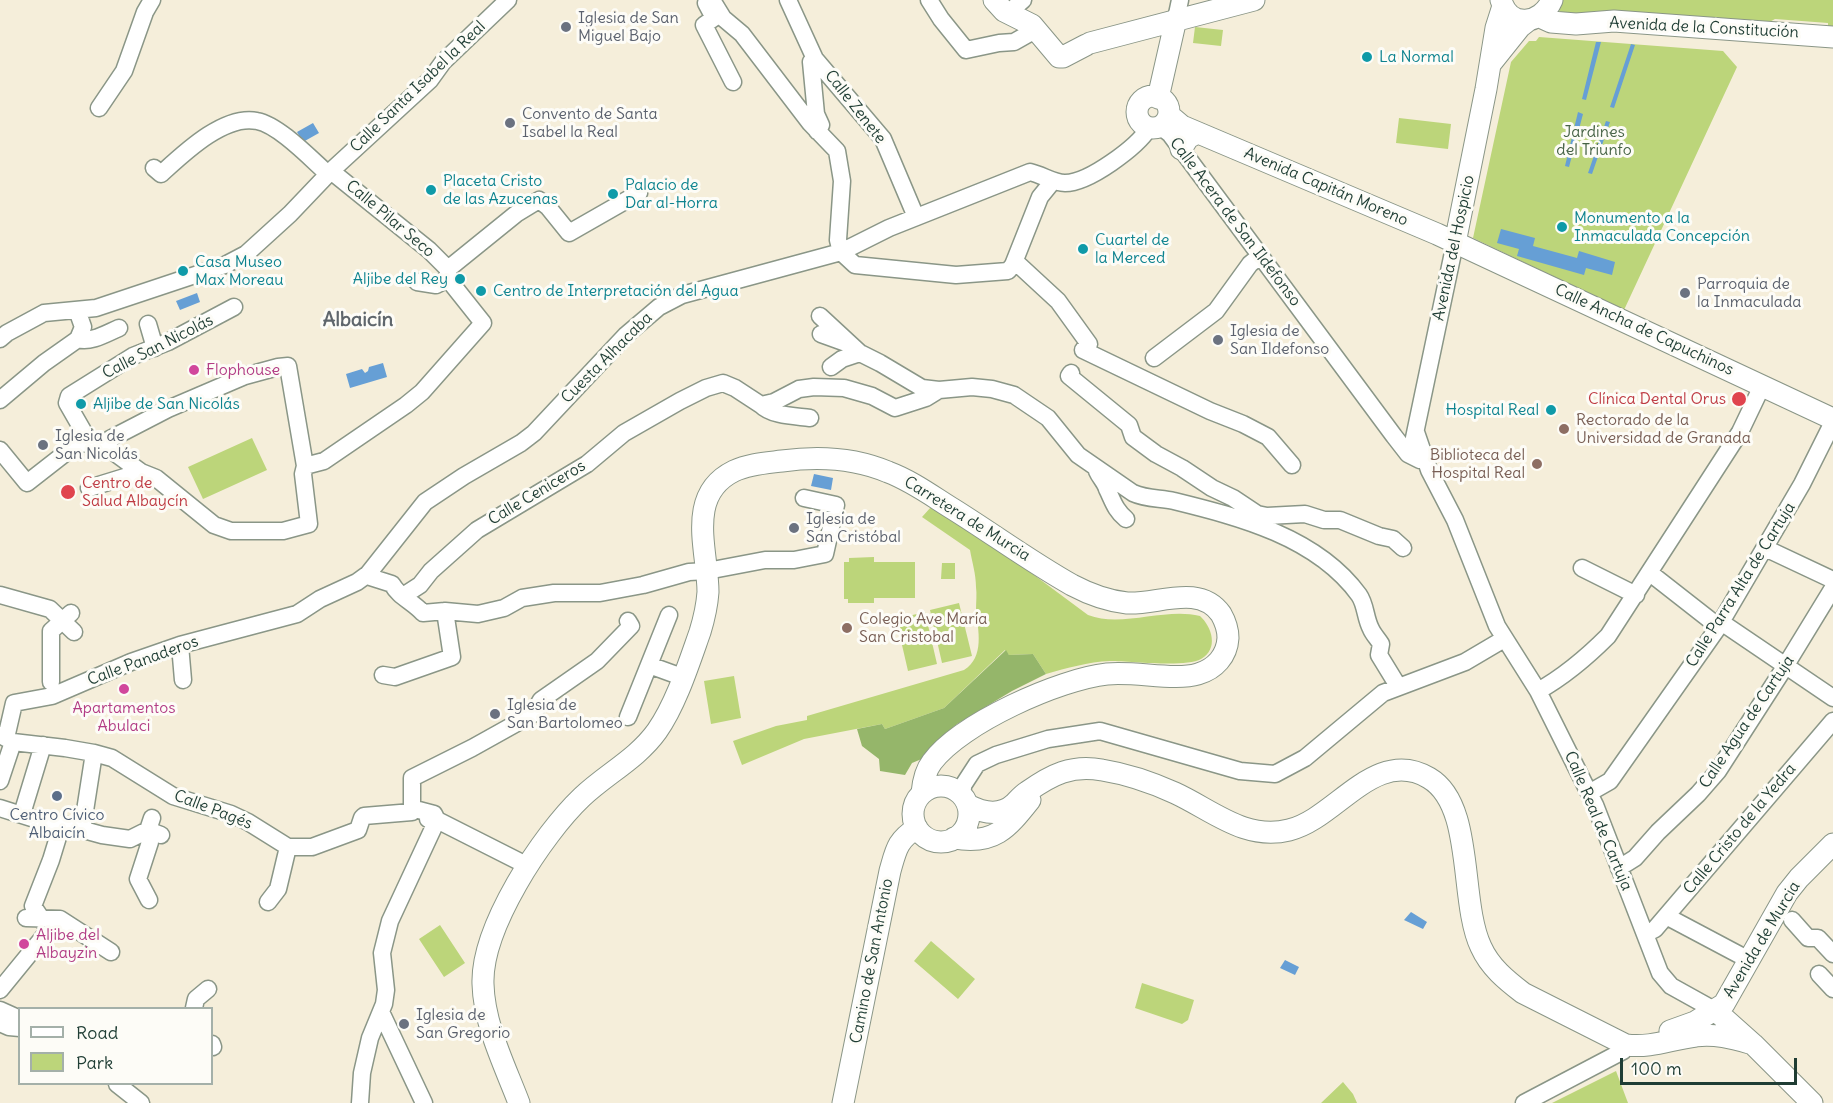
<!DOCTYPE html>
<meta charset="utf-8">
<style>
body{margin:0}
#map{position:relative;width:1833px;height:1103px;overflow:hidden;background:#f5eeda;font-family:Delius,sans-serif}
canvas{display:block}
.legend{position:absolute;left:18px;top:1007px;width:195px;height:78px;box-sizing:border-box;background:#fdfcf7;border:2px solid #a4b0a9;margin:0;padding:8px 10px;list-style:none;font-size:18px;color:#1f3d34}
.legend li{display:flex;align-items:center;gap:12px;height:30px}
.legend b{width:30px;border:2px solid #a4b0a9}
.scale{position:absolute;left:1620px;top:1058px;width:177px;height:27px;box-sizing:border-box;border:3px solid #1f3d34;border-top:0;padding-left:8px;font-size:18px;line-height:21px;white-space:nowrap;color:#1f3d34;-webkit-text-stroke:4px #fdfcf7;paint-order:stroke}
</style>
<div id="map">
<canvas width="1833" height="1103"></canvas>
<ul class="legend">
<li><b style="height:8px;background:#fff"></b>Road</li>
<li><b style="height:16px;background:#bcd57a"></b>Park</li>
</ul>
<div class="scale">100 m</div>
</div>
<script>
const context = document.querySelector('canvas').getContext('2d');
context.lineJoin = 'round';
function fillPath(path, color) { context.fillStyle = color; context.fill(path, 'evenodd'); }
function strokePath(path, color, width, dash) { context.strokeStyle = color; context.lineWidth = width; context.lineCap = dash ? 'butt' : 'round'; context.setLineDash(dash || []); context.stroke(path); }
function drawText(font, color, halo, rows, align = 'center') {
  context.font = font + ' Delius,sans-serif'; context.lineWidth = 6; context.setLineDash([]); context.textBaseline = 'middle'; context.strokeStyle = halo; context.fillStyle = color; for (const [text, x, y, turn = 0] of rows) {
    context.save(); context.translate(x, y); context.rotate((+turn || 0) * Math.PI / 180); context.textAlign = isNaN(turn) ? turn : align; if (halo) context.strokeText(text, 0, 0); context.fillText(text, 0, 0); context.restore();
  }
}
fillPath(new Path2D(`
 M1560 0H1833V30H1828V23L1775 19 1764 25 1559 17Z
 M1195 27 1223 30 1221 46 1193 43Z
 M1539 37 1723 51 1737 67 1624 310 1473 238 1511 62 1529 41H1536Z
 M1399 118 1451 124 1448 149 1396 143Z
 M252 438 267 470 203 499 188 467Z
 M931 507 1030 572 1088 615C1122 628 1165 607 1200 616 1212 627 1219 649 1201 659 1185 668 1130 661 1110 661 1088 662 1067 668 1046 674L1033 654 1009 655 1005 650 944 708 885 729 882 724 804 739 742 765 733 741 776 726 807 720V716L964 670C985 657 978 630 976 610 976 602 977 594 976 587 976 574 972 562 970 550L922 517Z
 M874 557V562H915V598H874V603H848V599H844V562H849V558Z
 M942 563H955V579H941Z
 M959 603 972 656 942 663 930 610Z
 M925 612 937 664 908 671 896 619Z
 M734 676 741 718 711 724 704 681Z
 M440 925 465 963 444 977 419 939Z
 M931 941 975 979 958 999 914 961Z
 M1142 983 1194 1000 1188 1020 1182 1024 1135 1008Z
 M1616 1071 1628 1103H1552Z
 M1343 1082 1353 1094 1357 1103H1321Z`), '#bcd57a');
fillPath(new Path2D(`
 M1006 650 1009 655 1033 654 1046 674 1012 691 957 724 939 739 924 758 912 763 905 775 880 771 879 759 862 746 857 729 882 724 885 729 944 708Z`), '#95b66a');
fillPath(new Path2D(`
 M1596 42H1601L1586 100 1582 99Z
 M1631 44 1635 45 1614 108 1610 107Z
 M1578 112 1583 114 1569 167 1565 166Z
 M1606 121 1610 122 1592 174 1588 173Z
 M313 123 319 133 303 142 297 132Z
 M1501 229 1535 238 1533 246 1577 258 1579 251 1615 262 1612 275 1586 268 1584 275 1517 256 1519 249 1497 243Z
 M197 293 200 302 180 310 176 301Z
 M383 363 387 377 350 388 346 374 362 369 365 373 368 371 369 367Z
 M814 474 833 478 831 490 811 486Z
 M1411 912 1427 922 1423 929 1404 920Z
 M1285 960 1299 967 1295 975 1280 968Z`), '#669fd5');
const minor = new Path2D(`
 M712 0 723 18 742 34 810 123 837 151 842 181 838 240 841 252
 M788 0 815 59 883 139 916 217
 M929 0 941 19 966 50 999 43 1014 42 1037 29
 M706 3 714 18 704 25 733 82
 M1008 13 1023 0
 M1176 19 1180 0
 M815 59 811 62 816 114 821 125 817 131
 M99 108 124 71 145 12 152 0
 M1160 126 1170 134 1394 436 1408 454 1420 460
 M154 168 161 174C183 154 224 114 257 121 279 125 311 159 328 174
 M331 171 429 250 448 269
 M841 252 855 265 956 275 1008 271 1013 265 1040 197 1053 181
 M1013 265H1019L1058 301 1089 344 1083 350 1210 411 1243 424 1268 437 1292 465
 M448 269 516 214 539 200 548 207 569 233 639 193
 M417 282 436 285 448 279
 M820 316 860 353 880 363 922 388 939 390
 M148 324 155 348
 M821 334 846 343
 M0 339 7 333 44 313 96 308 225 265 246 254 290 214 331 171 430 80 443 62 508 0
 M78 339C91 343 107 333 119 328
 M1154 358 1216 311 1250 264 1260 256
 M831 367 842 359 860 353
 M1071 373 1069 376 1129 425 1133 437 1156 454 1182 468 1212 488 1233 498 1257 514 1267 516 1305 514 1324 520H1340L1379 536 1393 539 1403 548
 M0 400 44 363 78 339 83 327 77 310
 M761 405C772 416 795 416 810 418
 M1416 432 1429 470 1455 520 1497 626 1538 691 1595 805 1660 973 1671 986 1716 1011
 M1415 443 1414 438 1455 243
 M104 445 141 472 156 478 214 525 231 531H283L309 524 303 474 305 466 288 366 278 367 245 376 168 409 110 439 104 445 90 443 67 403 69 396 133 356 168 342 234 307
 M0 450 27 483 77 444 90 443
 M305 466 324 461 406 405 422 392 483 323 448 279V269
 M1097 471C1100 478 1105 482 1107 489 1113 501 1115 510 1126 519
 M89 488 141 472
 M1765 548 1833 580
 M1582 568 1636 595
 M1650 573 1719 627
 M368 574 370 577 392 584C399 597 412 601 423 613L445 611 478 614 504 608 522 598 554 593H600L643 585 689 572 707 571 765 560H794L825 554 836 505 804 498
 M0 595 50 609 74 632
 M403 596 420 585 431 571 477 530 587 464 624 433 680 401 706 388 723 383 735 388 761 405 774 402 799 389 814 387 844 388 872 396 895 408 926 398 939 390 972 387 992 389 1014 395 1048 418 1078 455 1133 493C1146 499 1160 498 1174 501 1239 517 1317 537 1359 595 1366 605 1365 618 1371 629 1373 634 1378 639 1381 644L1379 655 1398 686
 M1721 622 1833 698
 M180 645 183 680
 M649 665 682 677
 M383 675 395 677 452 657 445 611
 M51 682V631L71 613
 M1538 691C1565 676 1586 658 1608 636L1740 432 1762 386
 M628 717 669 615
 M0 735 13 742 65 748 94 753 112 758 173 796 231 814 248 822 288 847H312L358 830 362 818 364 816 412 812 415 809 434 814 437 820
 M6 738 14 703 52 696 131 662 180 645 297 614 320 599 357 582 368 574 425 502 464 476 521 443 534 433 626 335 659 307 682 295 841 252 889 228 1030 172C1043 175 1053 183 1065 183 1089 183 1137 147 1149 128
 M0 781 13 742
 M1589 793 1610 781 1717 629 1802 484 1833 422
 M961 794 964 784 977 764 996 755 1048 739 1100 731 1240 771 1275 774 1305 758 1383 693 1465 662 1504 639
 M0 808 44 822 62 824 102 835 130 839 148 830 161 835
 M412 812V778L472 748 533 714 541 700 597 661 631 626 628 621
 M22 814 43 745
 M428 819 437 820 528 866
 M82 830 94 753
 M1619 868 1635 858 1658 832 1698 794 1718 771 1781 673 1833 588
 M149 900 138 879 150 842 148 830 152 818
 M268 902 278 889 288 847
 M1666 916 1749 960
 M26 918 60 919 111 952
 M1792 920 1808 938H1818L1833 954
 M1645 934 1655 929 1833 721
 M1819 974 1833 989
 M0 990 49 930 33 906 51 860 62 824
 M194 1008 196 999 208 989
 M0 1010 20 1019
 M382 1014 424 1103
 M0 1023 9 1027 20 1028
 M212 1044 213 1047
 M117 1084 141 1103
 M360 1103 362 1073 370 1038 384 1004 386 990 382 953 390 921 437 820
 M1524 1103 1623 1051 1626 1045`);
const major = new Path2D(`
 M994 0 1004 11 1032 25 1059 57H1063L1086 45
 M1501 0C1509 29 1541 25 1552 0
 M1540 17 1551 22 1576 24 1614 21 1833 37
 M1090 43 1254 0
 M1492 62 1520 27 1529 20
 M1137 112a16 16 0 1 1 32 0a16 16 0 1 1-32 0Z
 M1158 98 1176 19
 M1169 115 1182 126 1437 234 1833 419
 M1181 149 1188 138 1197 133
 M1455 243 1486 89 1496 28 1503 6
 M913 814a28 28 0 1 1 56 0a28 28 0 1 1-56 0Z
 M968 805C983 813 1000 817 1014 804 1018 800 1022 795 1027 792 1051 775 1072 764 1102 770 1127 774 1153 783 1175 793 1212 810 1245 841 1289 830 1336 819 1375 746 1429 778 1475 805 1459 901 1481 947 1490 967 1506 980 1523 993L1626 1045C1653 1048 1670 1039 1696 1036 1715 1033 1735 1039 1753 1044
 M954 838C994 845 1007 829 1030 800
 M1716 1011 1753 1044 1812 1103
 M1670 1031 1695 1022 1724 1004 1787 893 1799 878 1833 844
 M519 1103C505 1066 484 1025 483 984 481 928 542 835 582 797 606 774 637 759 657 731 676 704 689 663 700 632 704 619 707 606 708 592 708 551 685 495 734 471 749 464 766 463 782 461 818 456 855 458 888 472 912 481 932 496 953 509 993 534 1031 562 1072 585 1089 594 1108 601 1127 603 1157 605 1199 583 1221 614 1225 621 1228 630 1228 638 1227 656 1215 669 1198 674 1175 681 1135 671 1107 674 1060 679 961 723 932 762 925 771 923 782 922 793
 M843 1103 890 871C896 850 897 840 917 828`);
strokePath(minor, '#8a9687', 19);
strokePath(major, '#8a9687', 23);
strokePath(minor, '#fff', 16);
strokePath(major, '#fff', 21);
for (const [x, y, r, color] of [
 [566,27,6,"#6b7280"],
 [1367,57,6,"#0f9aa8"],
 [510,123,6,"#6b7280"],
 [431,190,6,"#0f9aa8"],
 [613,194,6,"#0f9aa8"],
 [1562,227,6,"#0f9aa8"],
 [1083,249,6,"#0f9aa8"],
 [183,271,6,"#0f9aa8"],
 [460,279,6,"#0f9aa8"],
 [481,291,6,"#0f9aa8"],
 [1685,293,6,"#6b7280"],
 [1218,340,6,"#6b7280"],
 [194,370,6,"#d1479c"],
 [1739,399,8,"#e0444e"],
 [81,404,6,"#0f9aa8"],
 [1551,410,6,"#0f9aa8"],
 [1564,429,6,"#8d6e63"],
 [43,445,6,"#6b7280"],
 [1537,464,6,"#8d6e63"],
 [68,492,8,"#e0444e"],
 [794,528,6,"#6b7280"],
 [847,628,6,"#8d6e63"],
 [124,689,6,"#d1479c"],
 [495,714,6,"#6b7280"],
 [57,796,6,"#5c6f8a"],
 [24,944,6,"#d1479c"],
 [404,1024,6,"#6b7280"]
]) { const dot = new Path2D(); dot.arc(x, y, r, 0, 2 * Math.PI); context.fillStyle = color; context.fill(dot); strokePath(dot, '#fdfcf7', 2); }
drawText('16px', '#5b616d', '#fdfcf7', [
 ["Iglesia de San",578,18],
 ["Miguel Bajo",578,36],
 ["Convento de Santa",522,114],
 ["Isabel la Real",522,132],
 ["Parroquia de",1697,284],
 ["la Inmaculada",1697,302],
 ["Iglesia de",1230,331],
 ["San Ildefonso",1230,349],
 ["Iglesia de",55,436],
 ["San Nicolás",55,454],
 ["Iglesia de",806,519],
 ["San Cristóbal",806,537],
 ["Iglesia de",507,705],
 ["San Bartolomeo",507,723],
 ["Iglesia de",416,1015],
 ["San Gregorio",416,1033]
], 'left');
drawText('16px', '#1f3d34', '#fdfcf7', [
 ["Avenida de la Constitución",1704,28,3],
 ["Calle Santa Isabel la Real",418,87,-44],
 ["Calle Zenete",855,107,52],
 ["Avenida Capitán Moreno",1326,187,23],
 ["Calle Pilar Seco",390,219,40],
 ["Calle Acera de San Ildefonso",1235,222,53],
 ["Avenida del Hospicio",1454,248,-78],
 ["Calle Ancha de Capuchinos",1644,330,25],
 ["Calle San Nicolás",158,347,-27],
 ["Cuesta Alhacaba",607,358,-45],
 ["Calle Ceniceros",537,493,-31],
 ["Carretera de Murcia",967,519,32],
 ["Calle Parra Alta de Cartuja",1741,585,-58],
 ["Calle Panaderos",143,661,-20],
 ["Calle Agua de Cartuja",1747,722,-56],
 ["Calle Pagés",213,810,21],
 ["Calle Real de Cartuja",1598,821,67],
 ["Calle Cristo de la Yedra",1740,829,-50],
 ["Avenida de Murcia",1762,940,-59],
 ["Camino de San Antonio",872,961,-79]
]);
drawText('16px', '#0d838f', '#fdfcf7', [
 ["La Normal",1379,57],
 ["Placeta Cristo",443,181],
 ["de las Azucenas",443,199],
 ["Palacio de",625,185],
 ["Dar al-Horra",625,203],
 ["Monumento a la",1574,218],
 ["Inmaculada Concepción",1574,236],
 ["Cuartel de",1095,240],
 ["la Merced",1095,258],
 ["Casa Museo",195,262],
 ["Max Moreau",195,280],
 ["Aljibe del Rey",448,279,"right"],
 ["Centro de Interpretación del Agua",493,291],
 ["Aljibe de San Nicolás",93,404],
 ["Hospital Real",1539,410,"right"]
], 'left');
drawText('16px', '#466346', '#fdfcf7', [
 ["Jardines",1594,132],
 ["del Triunfo",1594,150]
]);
drawText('16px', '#b23c85', '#fdfcf7', [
 ["Flophouse",206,370],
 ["Apartamentos",124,708,"center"],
 ["Abulaci",124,726,"center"],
 ["Aljibe del",36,935],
 ["Albayzin",36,953]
], 'left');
drawText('16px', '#be3a42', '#fdfcf7', [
 ["Clínica Dental Orus",1726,399],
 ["Centro de",82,483,"left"],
 ["Salud Albaycín",82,501,"left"]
], 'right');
drawText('16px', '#785e54', '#fdfcf7', [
 ["Rectorado de la",1576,420],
 ["Universidad de Granada",1576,438],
 ["Biblioteca del",1525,455,"right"],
 ["Hospital Real",1525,473,"right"],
 ["Colegio Ave María",859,619],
 ["San Cristobal",859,637]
], 'left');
drawText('16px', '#4e5e75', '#fdfcf7', [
 ["Centro Cívico",57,815],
 ["Albaicín",57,833]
]);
drawText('bold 20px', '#5f666c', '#fdfcf7', [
 ["Albaicín",358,320]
]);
</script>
